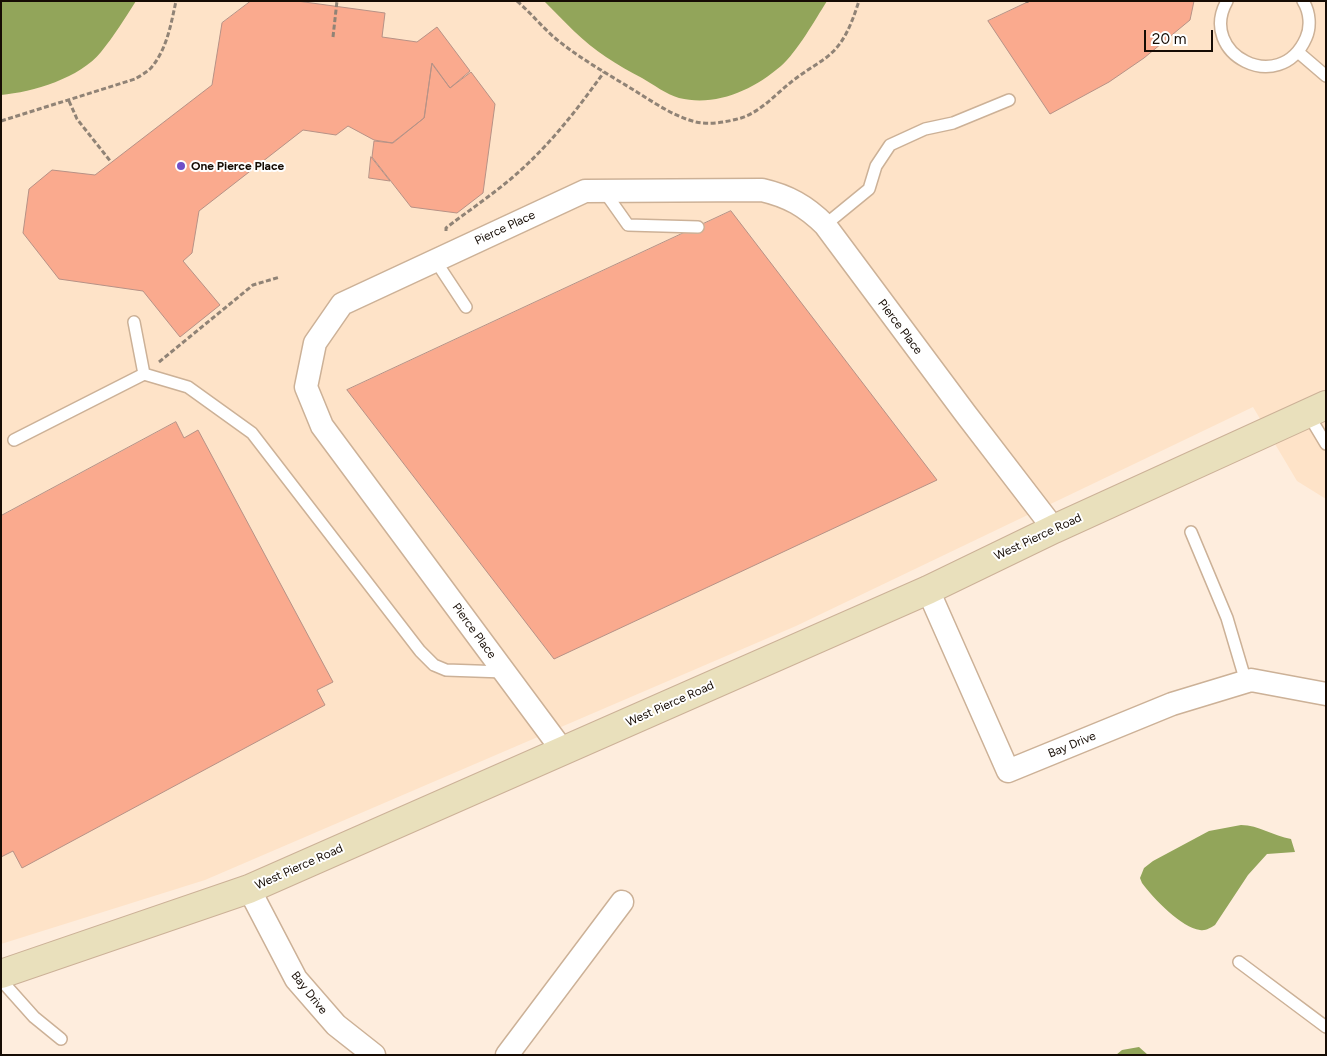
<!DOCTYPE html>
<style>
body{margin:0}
#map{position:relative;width:1327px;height:1056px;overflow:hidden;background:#feeddd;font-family:Figtree,sans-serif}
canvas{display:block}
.frame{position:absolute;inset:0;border:2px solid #160c04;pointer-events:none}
.scale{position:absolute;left:1144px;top:30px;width:69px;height:22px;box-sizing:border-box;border:2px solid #160c04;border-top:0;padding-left:6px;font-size:15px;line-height:18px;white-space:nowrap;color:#160c04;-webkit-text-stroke:4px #fff;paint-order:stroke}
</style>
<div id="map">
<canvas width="1327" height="1056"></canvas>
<div class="frame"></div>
<div class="scale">20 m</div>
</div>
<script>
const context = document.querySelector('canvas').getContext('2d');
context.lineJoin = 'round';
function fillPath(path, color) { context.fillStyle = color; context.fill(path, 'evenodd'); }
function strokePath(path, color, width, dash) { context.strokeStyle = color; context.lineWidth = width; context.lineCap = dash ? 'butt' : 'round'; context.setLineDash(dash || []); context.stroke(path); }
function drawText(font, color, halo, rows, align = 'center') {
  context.font = font + ' Figtree,sans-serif'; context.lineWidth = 4; context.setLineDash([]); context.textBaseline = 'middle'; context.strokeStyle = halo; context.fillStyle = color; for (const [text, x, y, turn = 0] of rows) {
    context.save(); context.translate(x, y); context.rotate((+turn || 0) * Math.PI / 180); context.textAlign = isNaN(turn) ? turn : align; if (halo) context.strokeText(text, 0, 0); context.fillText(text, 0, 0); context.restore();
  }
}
fillPath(new Path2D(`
 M1 1H1326V499L1297 481 1253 407 796 626 205 880 1 944Z`), '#fee3c8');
fillPath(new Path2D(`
 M1 1H136C125 18 114 36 101 52 80 78 33 92 1 95Z
 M544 1H827C815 20 797 52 781 66 753 90 716 107 679 98 666 94 654 85 642 78 630 72 618 65 606 57 583 42 564 21 544 1Z
 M1241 825C1259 825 1273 836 1291 839L1295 852 1267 854 1248 875 1215 925C1210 928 1206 931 1200 930 1182 928 1153 898 1142 883L1140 878 1144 868 1153 861 1209 831Z
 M1139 1047 1148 1055H1116L1122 1050Z`), '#92a55a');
const building = new Path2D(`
 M251 1H297L385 13 382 37 417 42 437 27 470 71 450 88 432 63 424 118 393 143 374 140 348 126 336 135 303 130 199 211 192 253 183 261 220 305 180 337 143 291 59 279 23 233 29 189 52 170 95 175 212 85 222 23Z
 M1030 1H1194L1190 20 1144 58 1109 82 1050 114 988 21Z
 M432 64 450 88 471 72 495 104 483 193 457 213 411 207 372 157 374 141 392 143 424 118Z
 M371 157 390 181 369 178Z
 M731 211 937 480 554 659 347 390Z
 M176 422 184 438 198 430 333 682 317 690 325 705 22 868 13 851 1 857V516Z`);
fillPath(building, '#faaa8e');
strokePath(building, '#b79286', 1);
const lane = new Path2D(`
 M1227 1C1197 54 1280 97 1306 38 1311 27 1310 12 1303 1
 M1298 52 1326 76
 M604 191 628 225 698 227
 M825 225 869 189 876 166 890 145 925 129 953 123 1009 100
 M435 260 466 307
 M134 322 144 374
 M1308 414 1326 444
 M14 440 144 374 188 387 252 433 420 651 434 665 446 670 504 672
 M1191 532 1227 618 1246 682
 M1239 962 1326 1027
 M1 980 34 1017 61 1039`);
const street = new Path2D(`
 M928 590 1008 771 1172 704 1251 680 1326 694
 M563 751 322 426 306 387 315 343 342 304 585 191 762 190C788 196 806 206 825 225L965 413 1054 529
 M249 889 296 979 336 1025 374 1055
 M507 1055 622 902`);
const secondary = new Path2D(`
 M1 974 249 889 928 590 1054 529 1326 405`);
strokePath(lane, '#ccb197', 14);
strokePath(street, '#ccb197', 25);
strokePath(secondary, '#ccb197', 30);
strokePath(new Path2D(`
 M517 1C531 13 542 27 555 38 579 58 606 73 632 89 652 101 672 116 696 122 710 125 727 122 741 118 760 112 775 95 790 83 802 73 815 66 827 57 845 43 852 22 859 1
 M1027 1V3
 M333 37 337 1
 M69 101 77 119 111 162
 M1 121 135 79C140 76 147 72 151 68 167 49 171 24 176 1
 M446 231V228C468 211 492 195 513 177 549 146 577 110 604 72
 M159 362 253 285 280 277`), '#908376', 3, [5, 2.5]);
strokePath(lane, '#fff', 11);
strokePath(street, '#fff', 22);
strokePath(secondary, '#e9e0bc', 28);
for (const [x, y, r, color] of [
 [181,166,5,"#704fc8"]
]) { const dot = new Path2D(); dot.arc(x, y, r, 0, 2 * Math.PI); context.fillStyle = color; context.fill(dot); strokePath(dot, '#fff', 2); }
drawText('bold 12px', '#160c04', '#fff', [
 ["One Pierce Place",191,166]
], 'left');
drawText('12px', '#160c04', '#fff', [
 ["Pierce Place",505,228,-25],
 ["Pierce Place",900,327,53],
 ["West Pierce Road",1038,537,-25],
 ["Pierce Place",474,631,54],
 ["West Pierce Road",670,704,-24],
 ["Bay Drive",1072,745,-22],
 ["West Pierce Road",299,867,-24],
 ["Bay Drive",309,993,52]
]);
</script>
